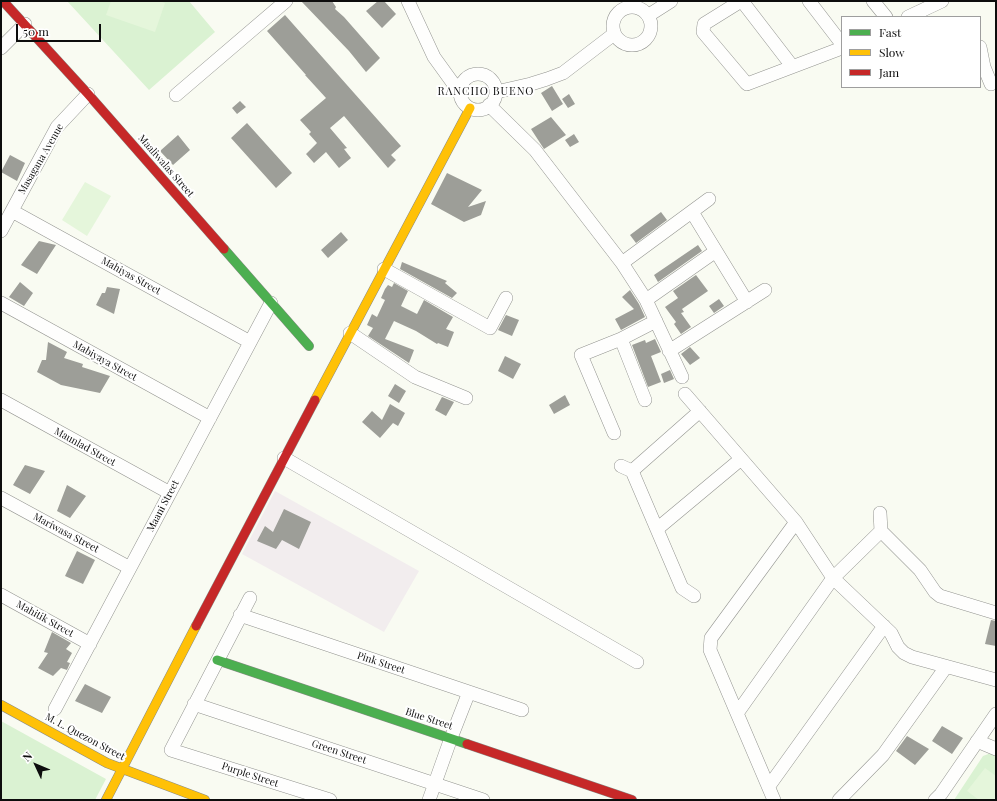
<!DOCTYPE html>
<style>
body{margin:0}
#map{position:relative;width:997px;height:801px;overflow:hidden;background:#f9fbf2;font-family:"Playfair Display",serif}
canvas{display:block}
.frame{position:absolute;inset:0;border:2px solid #0d0d0d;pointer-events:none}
.legend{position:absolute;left:841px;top:16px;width:140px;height:72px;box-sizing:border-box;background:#fff;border:1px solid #9e9e9e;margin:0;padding:5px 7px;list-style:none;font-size:12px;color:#0d0d0d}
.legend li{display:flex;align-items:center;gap:8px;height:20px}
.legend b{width:20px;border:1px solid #9e9e9e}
.north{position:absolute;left:16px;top:745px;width:40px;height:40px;-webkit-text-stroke:3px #fff;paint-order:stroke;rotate:314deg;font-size:11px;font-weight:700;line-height:16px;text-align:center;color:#0d0d0d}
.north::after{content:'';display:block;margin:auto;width:14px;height:18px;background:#0d0d0d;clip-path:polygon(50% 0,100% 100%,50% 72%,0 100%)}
.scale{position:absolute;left:16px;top:24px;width:85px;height:18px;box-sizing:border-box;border:2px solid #0d0d0d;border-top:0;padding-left:5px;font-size:12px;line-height:14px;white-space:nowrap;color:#0d0d0d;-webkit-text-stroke:3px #fff;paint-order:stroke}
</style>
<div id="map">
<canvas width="997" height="801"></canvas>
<div class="frame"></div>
<ul class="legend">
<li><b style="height:5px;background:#4caf50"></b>Fast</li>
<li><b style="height:5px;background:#ffc107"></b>Slow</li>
<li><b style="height:5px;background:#c62828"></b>Jam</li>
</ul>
<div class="north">N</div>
<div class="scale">50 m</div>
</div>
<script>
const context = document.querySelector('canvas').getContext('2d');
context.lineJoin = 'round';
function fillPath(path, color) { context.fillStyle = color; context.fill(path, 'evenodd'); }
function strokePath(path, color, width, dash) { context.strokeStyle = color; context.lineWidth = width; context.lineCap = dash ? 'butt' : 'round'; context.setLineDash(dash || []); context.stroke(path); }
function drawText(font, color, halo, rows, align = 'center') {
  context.font = font + ' "Playfair Display",serif'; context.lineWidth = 4; context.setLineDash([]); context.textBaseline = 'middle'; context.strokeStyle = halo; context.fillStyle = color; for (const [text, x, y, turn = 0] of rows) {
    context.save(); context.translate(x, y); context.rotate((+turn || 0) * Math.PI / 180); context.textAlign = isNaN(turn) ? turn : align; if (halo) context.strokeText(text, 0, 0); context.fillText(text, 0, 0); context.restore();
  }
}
fillPath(new Path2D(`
 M275 491 419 571 384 632 242 554Z`), '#f2edee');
fillPath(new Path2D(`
 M67 1H189L215 32 149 90Z
 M1 721 106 779 95 800H1Z
 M991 753 996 755V800H954L983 756Z`), '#daf2d2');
fillPath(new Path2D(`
 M111 1H159L165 3 155 32 106 15Z
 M85 182 111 196 87 236 62 220Z
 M985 768 996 776V800H979L967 791Z`), '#e5f6db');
fillPath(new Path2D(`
 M301 1H332L336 7 335 9 344 17 380 58 366 72 349 51Z
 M378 1H384L396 14 382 28 366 11Z
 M285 15 401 146 391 155 396 160 388 168 344 116 330 128 347 148 344 149 351 158 339 168 326 152 314 163 306 154 317 143 309 134 311 132 300 120 326 98 305 75H306L267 31Z
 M552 86 563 104 552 111 541 93Z
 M569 94 575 104 568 108 562 99Z
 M240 101 246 107 237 114 232 108Z
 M551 117 566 135 544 149 531 129Z
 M247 123 292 173 276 188 231 138Z
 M574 134 579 142 570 147 565 140Z
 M178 135 190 150 173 165 160 151Z
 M10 155 25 163 17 181 1 172Z
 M447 173 482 190 468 207 486 201 481 215 464 222 431 204Z
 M661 212 667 220 636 243 630 235Z
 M341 232 348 240 328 258 321 250Z
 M39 241 56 245 37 274 21 265Z
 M698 245 702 251 658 282 654 275Z
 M402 262 447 281 445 283 457 293 452 298 400 269Z
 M696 275 708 291 682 309 684 312 681 313 691 327 681 334 674 324 676 322 665 307 678 298 673 291Z
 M20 282 33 293 24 306 9 297Z
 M394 283 408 291 401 306 417 314 424 300 453 317 446 329 454 332 448 347 438 343 437 344 416 331 394 321 385 339 414 350 409 363 368 336 373 328 367 325 372 314 377 317 385 300 381 298 385 289 388 285 392 287Z
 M107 287 120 289 114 314 96 305 102 293H105Z
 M630 290 639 304 645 317 621 330 615 319 634 309 622 297Z
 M719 299 724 306 714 313 709 306Z
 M506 315 519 320 512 336 498 330Z
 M655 339 661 352 651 356 661 382 648 387 632 345 645 340 646 343Z
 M48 342 67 352 64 358 83 364 82 367 110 376 100 393 61 385 37 372 42 360H46Z
 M690 347 700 358 690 365 681 354Z
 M505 356 521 364 513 379 498 371Z
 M670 370 674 379 664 383 661 374Z
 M395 384 406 391 399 403 388 396Z
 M565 395 570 405 554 414 549 405Z
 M442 397 454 402 446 416 435 410Z
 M390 404 405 413 398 426 393 423 380 438 362 422 372 411 382 420Z
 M25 465 45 471 30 494 13 485Z
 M67 485 86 496 70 518 57 511Z
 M284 509 311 522 299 549 282 540 276 549 257 541 265 526 273 532Z
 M77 551 95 560 83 584 65 576Z
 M991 620 996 621V646L985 644Z
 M52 632 71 643 66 649 72 653 67 662 70 663 67 670 61 668 53 676 38 668 48 653 44 652Z
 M85 684 111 697 102 713 75 701Z
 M942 726 963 738 952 754 932 741Z
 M907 736 929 749 915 765 896 751Z`), '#9d9e98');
const street = new Path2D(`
 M408 1 434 57 460 93
 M741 1 704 24 703 32 746 83 747 84 842 48
 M742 1 792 66
 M809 1 842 44
 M873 1 886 17
 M613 26a19 19 0 1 1 38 0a19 19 0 1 1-38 0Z
 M649 15 671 1
 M908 17 942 1
 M980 47 984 67 991 84
 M1 48 25 24
 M460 92a18 18 0 1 1 36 0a18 18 0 1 1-36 0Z
 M496 92 531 84 547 79 563 73 614 34
 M176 95 286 1
 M489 105 535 150 622 263 646 300 682 377
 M12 211 250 342
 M692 212 747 302
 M1 231 57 127 88 94
 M622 263 709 199
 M384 269 490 328 506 298
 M646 300 716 251
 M1 303 210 418
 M350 333 415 377 466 398
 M621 339 645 400
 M669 351 765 290
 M685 394 796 522 833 578 891 633 898 647 904 653 912 657 996 680
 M1 400 170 493
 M614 433 581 355 621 339 656 321
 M284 458 637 662
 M621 466 632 471 682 588 694 596
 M632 471 700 411
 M1 498 130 568
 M880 513 881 531 920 570 935 592 940 596 996 613
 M657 529 741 459
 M1 595 90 644
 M250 598 171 750 330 800
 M240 615 522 710
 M194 704 483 800
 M55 709 271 303
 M738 712 833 578 881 531
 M977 741 996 749
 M769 786 884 626
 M429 800 451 738 469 692
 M774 800 710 650 711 638 796 522
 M839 800 883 755 946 667
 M935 800 941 794 996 714`);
const fast = new Path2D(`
 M224 249 309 346
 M217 660 467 744`);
const slow = new Path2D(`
 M315 400 470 108
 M1 705 107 763 205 800
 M106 800 196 626`);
const jam = new Path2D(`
 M3 1 88 94 224 249
 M196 626 315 400
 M467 744 632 800`);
strokePath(street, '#939490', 14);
strokePath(fast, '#8a8b87', 10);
strokePath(slow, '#8a8b87', 10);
strokePath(jam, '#8a8b87', 10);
strokePath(street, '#fefefd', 13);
strokePath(fast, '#4caf50', 9);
strokePath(slow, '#ffc107', 9);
strokePath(jam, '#c62828', 9);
drawText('10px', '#0d0d0d', '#fff', [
 ["Masagana Avenue",41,159,-60],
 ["Maaliwalas Street",166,166,49],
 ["Mahiyas Street",131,276,29],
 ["Mabiyaya Street",105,361,29],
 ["Maunlad Street",85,447,29],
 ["Maani Street",163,506,-62],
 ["Mariwasa Street",66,533,28],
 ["Mahitik Street",45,619,29],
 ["Pink Street",381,663,18],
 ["Blue Street",429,719,18],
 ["M. L. Quezon Street",85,737,28],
 ["Green Street",339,752,18],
 ["Purple Street",250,775,18]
]);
context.letterSpacing = '1px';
drawText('11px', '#0d0d0d', '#fff', [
 ["RANCHO BUENO",486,92]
]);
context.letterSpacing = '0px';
</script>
